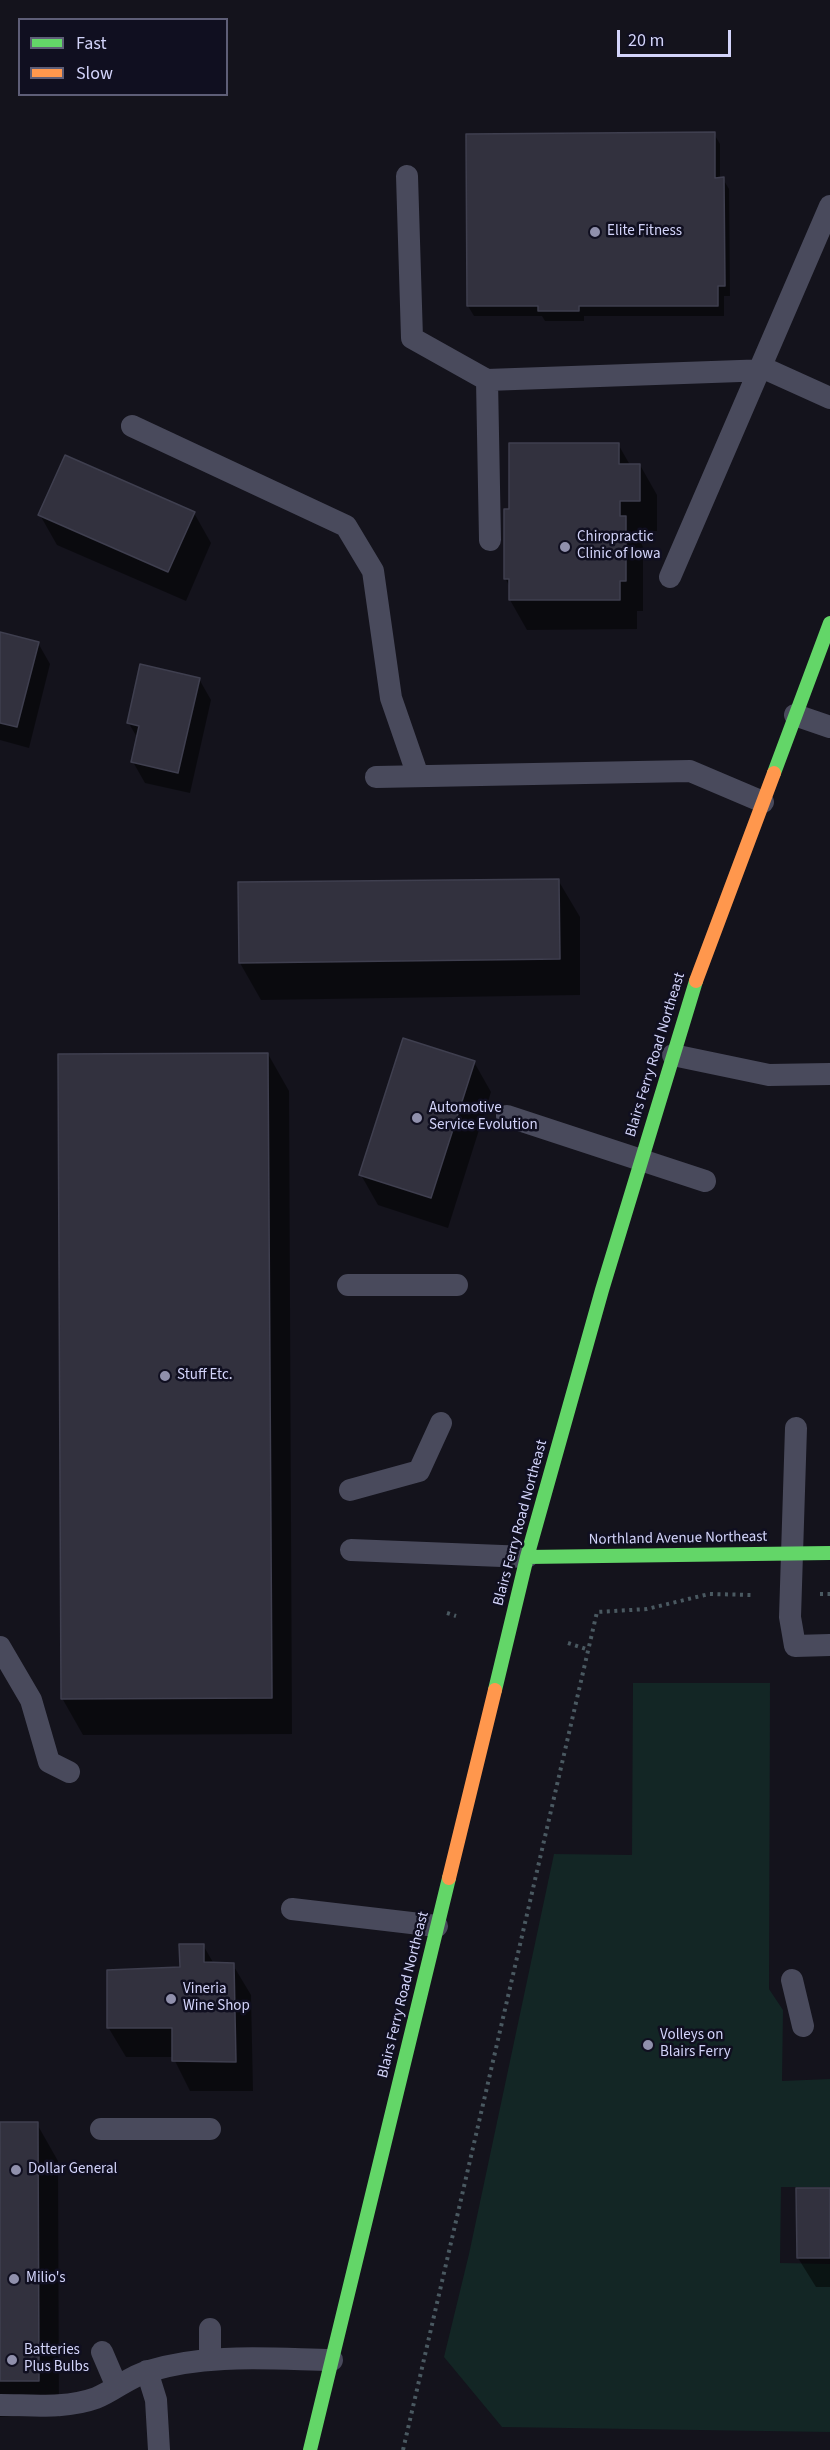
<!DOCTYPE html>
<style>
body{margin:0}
#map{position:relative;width:830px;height:2450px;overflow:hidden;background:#14131c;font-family:"Source Sans 3",sans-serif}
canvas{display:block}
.legend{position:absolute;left:18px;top:18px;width:210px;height:78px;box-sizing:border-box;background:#100f20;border:2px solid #5e5e77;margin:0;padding:8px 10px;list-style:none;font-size:18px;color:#d3d4fa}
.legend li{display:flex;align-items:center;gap:12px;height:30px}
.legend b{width:30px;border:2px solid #5e5e77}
.scale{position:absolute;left:617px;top:30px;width:114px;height:27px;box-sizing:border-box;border:3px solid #d3d4fa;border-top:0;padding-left:8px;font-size:18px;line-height:21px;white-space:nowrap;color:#d3d4fa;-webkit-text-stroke:4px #100f20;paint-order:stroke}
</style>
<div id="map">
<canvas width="830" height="2450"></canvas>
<ul class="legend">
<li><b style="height:8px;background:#63d668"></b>Fast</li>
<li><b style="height:8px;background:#ff974d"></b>Slow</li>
</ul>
<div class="scale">20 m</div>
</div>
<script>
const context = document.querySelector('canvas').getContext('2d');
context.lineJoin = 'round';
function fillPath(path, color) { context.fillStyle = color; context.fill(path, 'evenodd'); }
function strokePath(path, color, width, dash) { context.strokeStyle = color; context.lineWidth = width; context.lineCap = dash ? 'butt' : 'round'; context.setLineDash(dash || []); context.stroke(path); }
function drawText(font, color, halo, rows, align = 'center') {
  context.font = font + ' "Source Sans 3",sans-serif'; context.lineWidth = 5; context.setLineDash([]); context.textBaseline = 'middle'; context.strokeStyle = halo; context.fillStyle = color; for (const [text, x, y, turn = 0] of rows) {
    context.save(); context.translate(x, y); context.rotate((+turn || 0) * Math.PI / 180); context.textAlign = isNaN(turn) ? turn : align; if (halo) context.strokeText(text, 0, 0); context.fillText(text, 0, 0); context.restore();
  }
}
fillPath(new Path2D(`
 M633 1683H770L769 1989 783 2010 782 2081 830 2079V2187H781L780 2263 830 2264V2432L502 2427 444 2357 469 2254 554 1854 632 1855Z`), '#132625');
fillPath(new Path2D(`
 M714 134 720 144V179H723L729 189 730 296H724V316H584V321H545L542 316H474L468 306Z
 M618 444 630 465H640L657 495V531H636L643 547V611H637V629L527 630 510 600V587L505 578 511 511Z
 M194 513 211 543 186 601 57 545 40 515Z
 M0 634 38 643 50 664 29 748 0 740Z
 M199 679 211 700 190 793 145 783 133 762 138 739 128 722Z
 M558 880 580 917V995L261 1000 240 963Z
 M268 1054 289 1091 292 1734 83 1735 62 1698Z
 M474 1062 491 1092 448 1228 378 1205 361 1175Z
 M203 1945 214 1964 233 1965 251 1995 253 2091H190L173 2057H126L108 2027 181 1968Z
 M0 2124H37L58 2161 59 2417H0Z
 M830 2190V2287H816L798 2258Z`), '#0007');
const building = new Path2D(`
 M715 132V178L724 177 725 286H718V306H579V311H538V306H467L466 134Z
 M509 443H619V464H640V501H620V516H626V581H620V600H509V579H504V509H509Z
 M65 455 195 512 168 572 38 515Z
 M0 632 39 642 17 727 0 723Z
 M140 664 200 678 178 773 131 762 139 726 127 723Z
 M559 879 560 959 239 963 238 882Z
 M403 1038 475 1061 431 1198 359 1175Z
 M268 1053 272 1698 61 1699 58 1054Z
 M179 1944H204V1962L234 1963 236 2062 172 2061V2028H107V1970L180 1967Z
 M0 2122H38L39 2381H0Z
 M796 2188H830V2258H797Z`);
fillPath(building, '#32313e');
strokePath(building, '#3f3f4f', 1.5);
strokePath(new Path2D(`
 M820 1594H830
 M447 1613 456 1616
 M568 1643 589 1650
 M403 2450 597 1612 647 1609 709 1594 752 1595`), '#4a5961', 4, [3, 4.5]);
strokePath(new Path2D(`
 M407 176 412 338 487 380 768 370 830 398
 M487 380 490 540
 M132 426 346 526 373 571 391 698 418 776
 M670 577 830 206
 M795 715 830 727
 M376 777 690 771 763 802
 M673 1055 769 1075 830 1074
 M507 1116 705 1181
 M348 1285H457
 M796 1428 790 1617 795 1646 830 1645
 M350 1490 419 1471 441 1423
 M351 1550 527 1557
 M0 1647 31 1700 49 1762 69 1772
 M292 1909 437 1926
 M792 1980 803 2026
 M101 2129H210
 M210 2329V2360
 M102 2352 117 2387
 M147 2371 156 2400 159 2450
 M0 2405C31 2405 66 2409 96 2398 114 2391 130 2376 149 2371 207 2353 272 2359 332 2360`), '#494a5c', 22);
strokePath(new Path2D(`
 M774 773 830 623
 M527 1557 830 1553
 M495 1690 527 1557 602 1290 696 981
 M310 2450 449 1878`), '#63d668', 14);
strokePath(new Path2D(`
 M696 981 774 773
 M449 1878 495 1690`), '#ff974d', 14);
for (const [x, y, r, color] of [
 [595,232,6,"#9090ac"],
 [565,547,6,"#9090ac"],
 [417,1118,6,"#9090ac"],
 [165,1376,6,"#9090ac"],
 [171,1999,6,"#9090ac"],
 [648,2045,6,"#9090ac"],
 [16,2170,6,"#9090ac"],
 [14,2279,6,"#9090ac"],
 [12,2360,6,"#9090ac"]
]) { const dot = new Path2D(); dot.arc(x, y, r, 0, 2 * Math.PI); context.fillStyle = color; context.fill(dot); strokePath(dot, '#100f20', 2); }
drawText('15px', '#d3d4fa', '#100f20', [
 ["Elite Fitness",607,232],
 ["Chiropractic",577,538],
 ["Clinic of Iowa",577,555],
 ["Automotive",429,1109],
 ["Service Evolution",429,1126],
 ["Stuff Etc.",177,1376],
 ["Vineria",183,1990],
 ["Wine Shop",183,2007],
 ["Volleys on",660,2036],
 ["Blairs Ferry",660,2053],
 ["Dollar General",28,2170],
 ["Milio's",26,2279],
 ["Batteries",24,2351],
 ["Plus Bulbs",24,2368]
], 'left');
drawText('15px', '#d3d4fa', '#100f20', [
 ["Blairs Ferry Road Northeast",656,1055,-73],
 ["Blairs Ferry Road Northeast",521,1523,-75],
 ["Northland Avenue Northeast",678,1539,-1],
 ["Blairs Ferry Road Northeast",404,1995,-76]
]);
</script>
